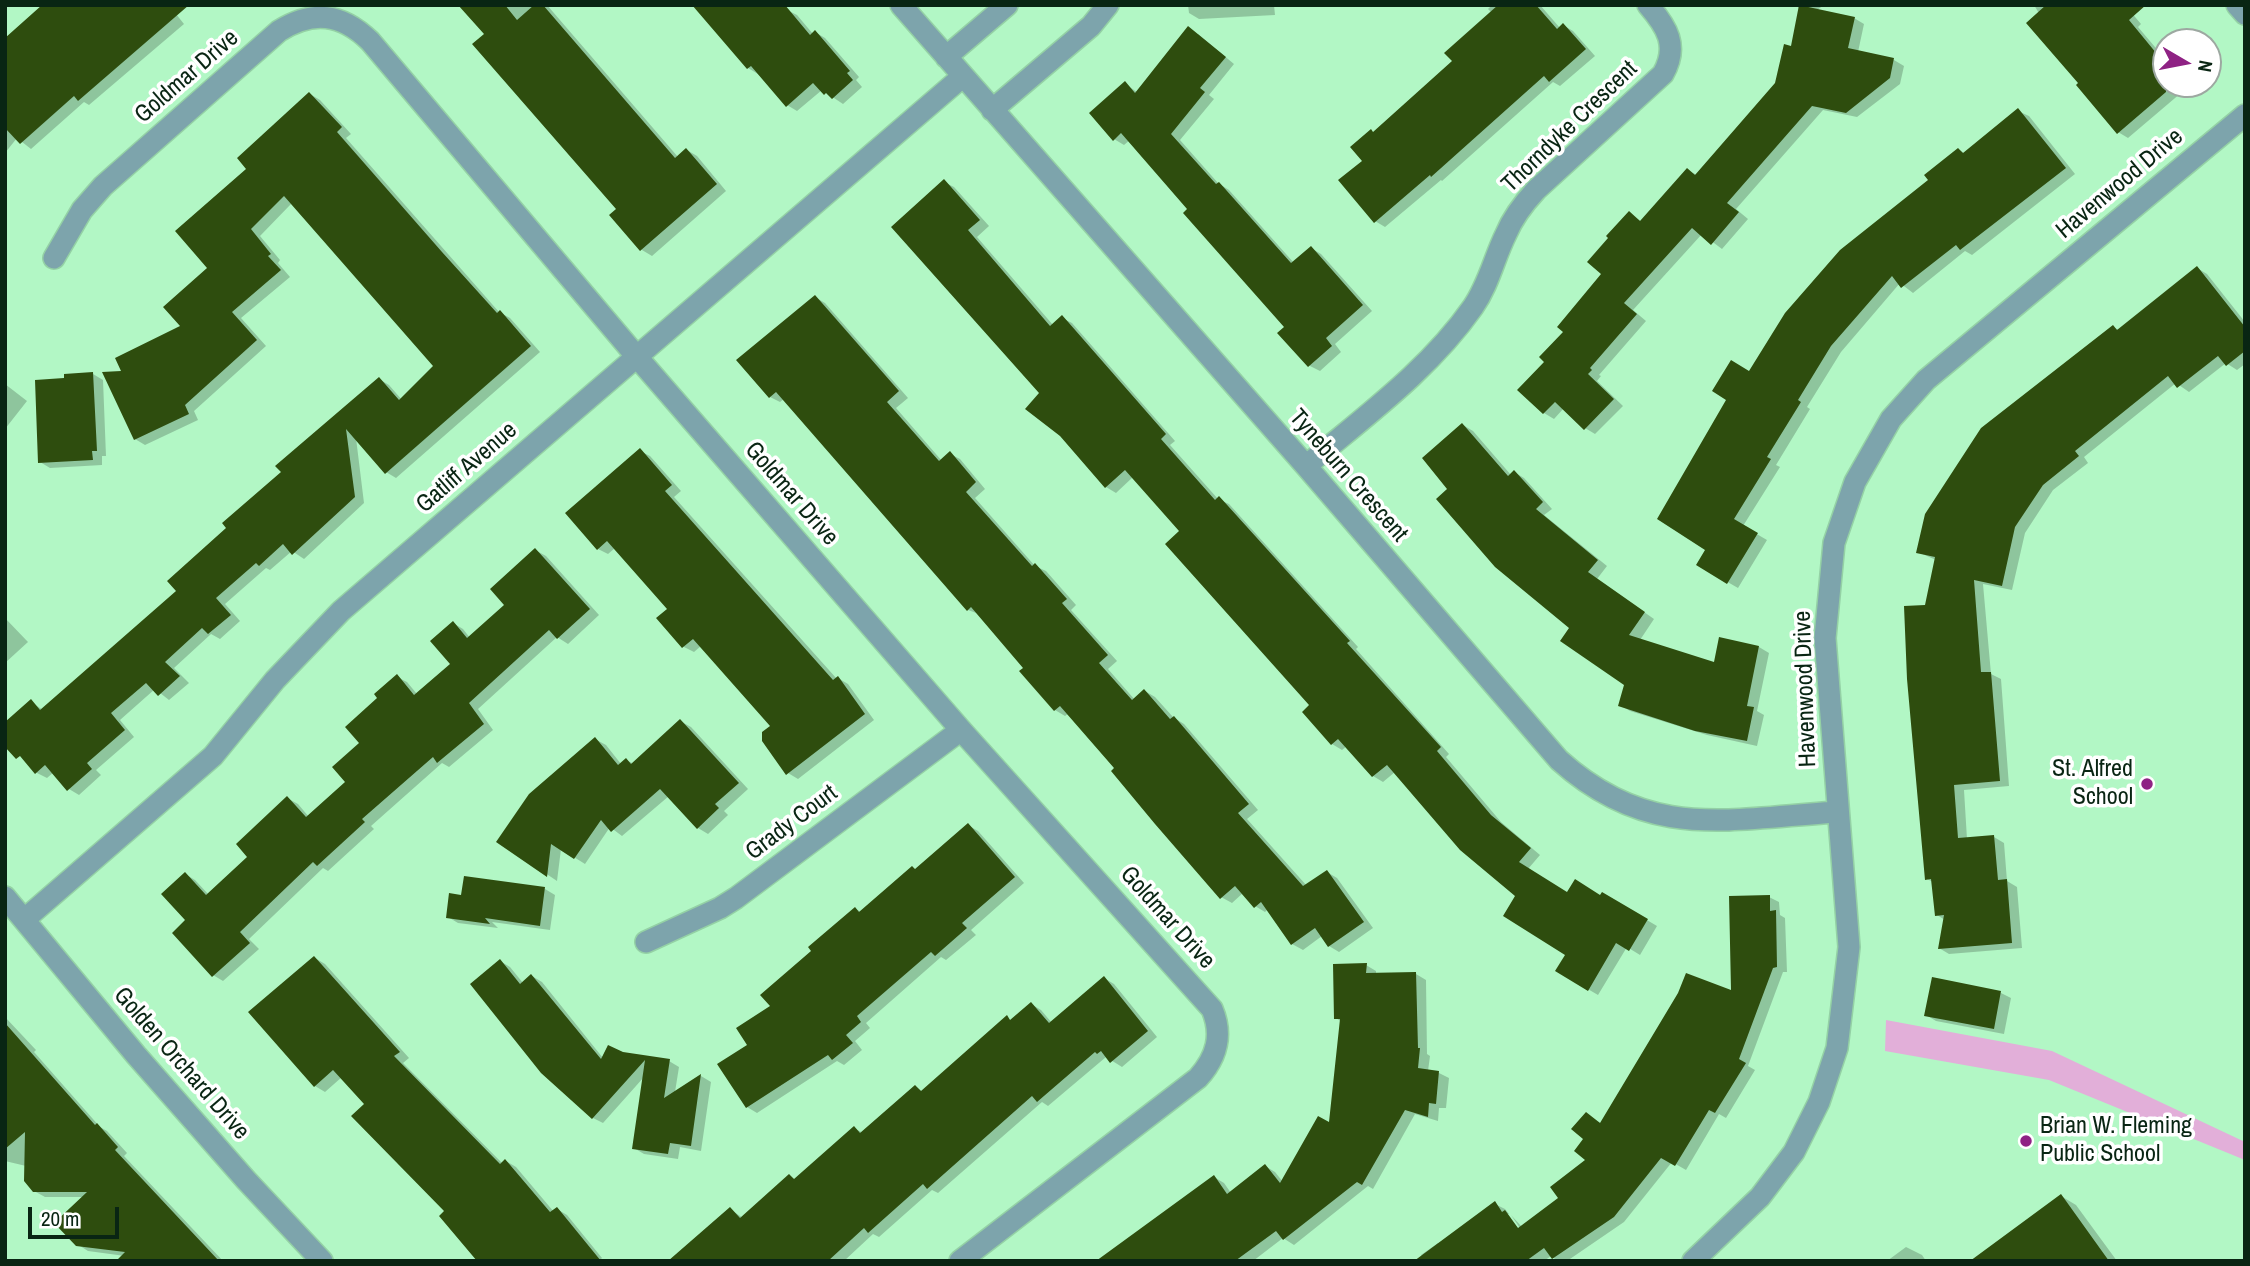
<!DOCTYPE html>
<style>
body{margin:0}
#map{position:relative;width:2250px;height:1266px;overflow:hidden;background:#b2f7c5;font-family:"Archivo Narrow",sans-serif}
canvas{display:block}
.frame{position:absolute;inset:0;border:7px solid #092513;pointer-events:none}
.north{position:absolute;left:2152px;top:28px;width:70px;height:70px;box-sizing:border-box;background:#fff;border:2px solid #9da8a1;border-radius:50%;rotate:100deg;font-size:19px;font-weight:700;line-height:28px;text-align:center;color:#092513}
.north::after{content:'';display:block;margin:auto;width:24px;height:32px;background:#8f2284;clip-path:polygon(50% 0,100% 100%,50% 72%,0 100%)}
.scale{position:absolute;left:28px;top:1207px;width:91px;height:32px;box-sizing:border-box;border:4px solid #092513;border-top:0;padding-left:9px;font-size:21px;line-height:24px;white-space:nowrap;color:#092513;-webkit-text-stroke:5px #fff;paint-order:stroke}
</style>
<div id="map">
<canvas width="2250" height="1266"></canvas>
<div class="frame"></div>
<div class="north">N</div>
<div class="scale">20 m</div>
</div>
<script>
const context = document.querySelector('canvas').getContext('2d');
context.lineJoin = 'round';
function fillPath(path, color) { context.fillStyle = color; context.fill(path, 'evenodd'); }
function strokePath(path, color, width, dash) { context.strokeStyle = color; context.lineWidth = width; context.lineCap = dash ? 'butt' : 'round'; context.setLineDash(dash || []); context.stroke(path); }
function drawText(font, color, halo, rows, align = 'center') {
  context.font = font + ' "Archivo Narrow",sans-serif'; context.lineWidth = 7; context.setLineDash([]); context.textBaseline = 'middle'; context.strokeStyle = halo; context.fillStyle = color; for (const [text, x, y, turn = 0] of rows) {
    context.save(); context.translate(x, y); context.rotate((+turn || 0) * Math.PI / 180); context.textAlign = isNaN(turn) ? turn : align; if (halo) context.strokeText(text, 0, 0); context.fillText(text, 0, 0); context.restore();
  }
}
fillPath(new Path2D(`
 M1886 1020 2052 1051 2245 1142V1160L2049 1080 1885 1051Z`), '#e2afd9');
fillPath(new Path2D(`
 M460 5H547L678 157 687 150 697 156 726 191 652 256 642 250 612 215 618 210 486 34Z
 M1188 5H1274L1275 15 1199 19 1189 13Z
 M1492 5H1540L1560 28 1563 25 1573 31 1595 56 1560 86 1553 82 1442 181 1441 180 1385 227 1375 221 1364 161 1374 133 1454 61 1492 13 1488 9Z
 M1797 5H1824L1817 10 1854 18 1864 24 1858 52 1894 60 1904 66 1900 84 1857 117 1823 110 1736 209 1748 219 1722 249 1702 234 1633 310 1646 321 1599 375 1601 376 1597 381 1623 406 1595 434 1585 428 1564 408 1554 419 1544 413 1546 362 1603 274 1629 213 1642 222 1687 170 1697 175 1777 84 1792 48 1800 10Z
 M2034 5H2125L2141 24 2138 27 2166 60V84H2186L2188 87 2128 138 2118 132 2081 83Z
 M787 10 797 15 813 34 815 32 825 38 859 77 856 80 862 87 843 104 822 90 797 111 787 105 758 74 748 68Z
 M176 14 184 24 89 105 84 102 31 149 17 138 5 153V40Z
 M1198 34 1234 64 1209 95 1214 99 1180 140 1218 183 1229 190 1294 263 1311 248 1321 254 1372 311 1335 344 1341 352 1320 371 1310 366 1280 333 1287 327 1190 209 1130 140 1124 145 1114 139 1125 84 1137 92Z
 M310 94 320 100 351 134 346 138 499 312 510 318 540 352 396 478 386 472 356 438 364 503 304 559 292 551 270 570 266 568 225 604 240 621 220 639 211 634 174 668 189 683 169 700 155 689 120 720 134 737 96 770 101 775 79 795 69 789 54 772 47 778 37 773 5 737 31 702 43 710 179 591 228 528 379 379 389 385 402 400 435 366 292 203 260 236 280 260 278 263 290 277 241 318 266 346 194 411 198 420 145 445 135 439 124 372 183 327 209 268 249 169Z
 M2018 111 2029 116 2075 174 1972 255 1965 251 1913 293 1900 283 1841 352 1807 407 1810 409 1776 465 1780 467 1743 526 1767 540 1738 588 1698 565 1707 550 1750 373 1959 150 1964 153Z
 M944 182 954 187 989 226 977 237 1053 325 1062 318 1072 323 1175 441 1170 445 1218 499 1229 504 1358 647 1356 649 1449 754 1446 757 1501 822 1540 855 1528 869 1568 894 1601 897 1603 894 1657 926 1640 955 1627 947 1598 995 1557 971 1567 954 1518 896 1395 772 1383 782 1373 776 1347 746 1342 750 1332 744 1312 705 1182 532 1133 477 1116 493 1106 487 1042 393Z
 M2197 268 2207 274 2245 322V364L2237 370 2226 363 2189 392 2176 383 2084 457 2088 463 2053 490 2025 533 2012 590 1983 584 1991 674 2001 679 2009 786 1964 790 1967 839 1994 837 2004 843 2007 881 2017 887 2022 948 1949 954 1939 948 1945 920 1937 915 1933 882 1927 879 1926 607 1936 560 1918 552 2113 327 2119 330Z
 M815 297 825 303 908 398 896 408 942 461 950 454 960 459 985 489 975 498 1035 566 1046 571 1076 605 1071 610 1117 661 1108 669 1135 700 1145 691 1155 697 1173 717 1184 724 1258 810 1247 819 1307 886 1327 872 1337 878 1373 928 1339 952 1329 946 1322 936 1303 950 1292 944 1268 909 1265 912 1255 906 1243 893 1232 903 1221 897 1069 713 1065 716 1055 710 1026 668 979 614 968 610 784 399 780 402 770 397Z
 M93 374 103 380 106 456H102V465L50 468 40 462 66 380Z
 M5 384 27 401 5 429Z
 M1463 425 1473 431 1511 475 1514 472 1524 478 1552 509 1544 515 1607 566 1597 579 1654 619 1640 640 1715 664 1759 647 1769 653 1757 711 1764 715 1757 746 1707 735 1630 711 1620 705 1626 684 1572 628 1450 489Z
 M640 451 650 456 681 491 674 497 837 679 838 678 848 684 874 720 798 779 788 773 773 726 701 646 694 652 684 647 669 609 615 548 608 554 598 549Z
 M535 550 546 556 599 615 568 644 557 637 478 709 493 730 449 767 442 763 371 826 374 829 328 871 323 868 249 939 259 949 223 981 213 975 188 920 185 874 195 880 209 895 250 857 287 798 298 804 309 817 347 782 380 698 397 677 407 682 417 694 453 664V623L463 629 470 638 506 605Z
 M5 618 28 642 5 663Z
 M680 721 691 727 748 789 724 811 728 815 708 834 698 828 669 796 622 836 610 827 585 864 561 849 557 881 499 842 595 739 606 745 621 764 626 760 634 764Z
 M968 825 978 831 1024 883 971 930 976 935 946 960 941 957 866 1023 870 1028 855 1041 862 1050 844 1065 837 1061 757 1113 747 1107 750 1046 772 1007 813 951 856 909 861 912 916 870Z
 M545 889 555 895 550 930 492 922 498 928 458 923 448 917 463 897Z
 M1769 897 1779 902 1780 915 1785 918 1787 972H1783L1748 1066 1755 1070 1726 1118 1719 1114 1686 1170 1672 1162 1624 1222 1567 1261H1558L1551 1256 1544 1261H1425L1421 1255 1438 1243 1440 1244 1495 1204 1505 1209 1509 1214H1506L1521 1236 1524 1234 1511 1215 1522 1227 1560 1198 1588 1160 1586 1114 1602 1124 1733 993Z
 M315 958 325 964 409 1058 403 1063 503 1164 506 1161 516 1167 554 1212 557 1209 567 1215 602 1258 599 1261 447 1211 366 1104 342 1077 325 1092 315 1086Z
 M500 961 510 967 523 983 532 976 542 982 603 1058 623 1054 669 1061 679 1067 675 1092 701 1076 711 1082 701 1151 680 1147 678 1159 644 1154 634 1148 644 1077 603 1123 593 1118Z
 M1366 965 1376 971V974H1416L1426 980 1427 1054 1430 1056 1428 1071 1439 1073 1449 1078 1446 1108H1439L1438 1121 1415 1114 1373 1189 1368 1186 1294 1245 1283 1238 1253 1261H1098L1214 1177 1224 1183 1231 1193 1265 1166 1275 1172 1283 1182 1330 1125 1342 1022 1336 1018Z
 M1104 978 1114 984 1157 1037 1122 1067 1106 1057 1048 1106 1042 1102 938 1193 932 1190 879 1237 873 1234 844 1261H670L730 1209 743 1218 789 1176 796 1180 854 1128 863 1133 916 1087 923 1092 1007 1018 1012 1021 1031 1004 1041 1010 1052 1023Z
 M2001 993 2011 998 2004 1034 1936 1021 1926 1015Z
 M5 1017 36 1050 34 1052 100 1127 107 1131 127 1153 124 1156 223 1261H119L125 1256 88 1251 77 1244 84 1197H45L34 1191 26 1166 5 1161Z
 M2061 1196 2076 1205 2117 1261H1973Z
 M1906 1247 1922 1255 1926 1261H1887Z`), '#0003');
fillPath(new Path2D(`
 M42 5H189L78 101 74 96 20 144 5 128V38Z
 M458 5H505L517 20 534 5H543L675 158 686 148 717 184 640 251 609 215 616 209 472 44 484 34Z
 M692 5H785L810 35 815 30 850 71 847 73 853 80 832 99 826 93 824 95 813 83 786 107 751 66 747 69Z
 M1498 5H1536L1557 29 1563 23 1586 49 1549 82 1544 76 1431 177 1430 175 1374 223 1338 180 1362 161 1350 147 1371 129 1373 132 1452 61 1444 53Z
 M1799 5 1855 17 1848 48 1894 58 1890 78 1846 113 1812 106 1727 203 1739 212 1711 245 1692 228 1624 303 1637 314 1590 368 1592 370 1588 374 1614 399 1584 430 1555 402 1543 414 1517 390 1544 362 1539 357 1563 332 1557 327 1601 274 1587 262 1608 238 1606 236 1629 211 1640 221 1687 168 1695 175 1775 83 1784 44 1791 46Z
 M2046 5H2146L2129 20 2166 65V92L2117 134 2076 85 2078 83 2026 23Z
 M1188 26 1226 57 1200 88 1205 92 1171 134 1216 184 1219 182 1291 263 1311 246 1363 305 1326 338 1332 346 1308 367 1277 333 1284 327 1183 213 1187 209 1121 133 1113 141 1089 113 1125 81 1135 93Z
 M309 92 342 127 337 132 442 252 497 313 500 310 531 346 385 474 346 429 355 497 292 555 283 544 259 566 256 563 216 598 231 615 208 634 202 628 165 662 180 676 158 696 146 683 111 713 125 730 87 763 92 769 67 791 45 765 35 774 20 756 16 759 5 747V722L31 699 40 710 176 591 167 581 226 528 222 523 281 472 275 466 379 377 399 400 433 366 284 196 251 229 271 254 268 256 281 270 232 312 257 340 185 405 189 414 134 440 102 372 121 371 115 358 180 326 163 307 207 268 175 231 246 169 237 158Z
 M2018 108 2066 168 1960 250 1956 245 1901 288 1892 276 1831 346 1798 400 1801 402 1767 457 1771 459 1734 519 1758 533 1727 584 1696 565 1705 550 1657 519 1726 400 1712 391 1731 360 1749 371 1785 313 1840 250 1928 180 1924 175 1958 148 1963 153Z
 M944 179 980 220 968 230 1050 326 1062 315 1166 434 1161 439 1215 500 1219 496 1350 641 1347 643 1441 747 1437 751 1491 815 1531 848 1519 862 1567 892 1575 879 1600 895 1602 892 1648 919 1629 951 1616 943 1588 991 1555 971 1565 955 1503 916 1515 896 1460 850 1387 765 1372 777 1338 739 1331 745 1302 712 1309 705 1165 544 1179 531 1125 470 1105 488 1060 436 1025 409 1039 393 891 227Z
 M2197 266 2245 327V351L2226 366 2218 356 2177 388 2168 376 2075 451 2079 456 2043 485 2015 527 2002 586 1974 580 1981 672H1991L2000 781 1954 785 1958 838 1994 835 1998 880 2007 879 2012 943 1938 949 1944 915 1935 916 1931 879 1925 880 1907 679 1904 606 1925 605 1935 557 1916 553 1925 514 1981 428 2113 325 2117 330Z
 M815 295 899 391 887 402 939 461 950 451 976 482 966 492 1032 566 1035 563 1067 599 1062 603 1108 655 1099 663 1132 700 1144 689 1170 719 1174 716 1249 804 1238 813 1303 886 1327 870 1364 922 1328 947 1315 928 1291 945 1261 902 1254 908 1235 886 1220 899 1155 824 1111 771 1114 768 1060 706 1054 711 1019 671 1023 668 971 607 967 611 776 392 769 398 736 360Z
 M93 372 97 451H92L93 460 38 463 35 380 64 378V374Z
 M1462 423 1508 476 1514 470 1543 502 1536 509 1598 560 1588 572 1645 612 1629 635 1714 662 1719 637 1759 646 1747 706 1754 707 1747 741 1695 731 1618 706 1624 685 1560 641 1569 628 1495 567 1436 499 1447 489 1422 458Z
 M640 448 672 485 665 491 833 680 838 676 865 714 786 775 762 741V732L770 726 693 639 682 648 656 618 667 609 607 541 597 550 565 513Z
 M535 548 590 609 557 639 549 630 469 703 484 724 437 763 433 757 362 819 365 822 317 866 313 862 240 932 250 943 212 977 172 933 185 920 161 894 185 872 206 895 247 857 236 844 287 796 306 817 345 782 332 767 359 743 345 727 377 698 374 694 397 674 414 695 450 664 430 641 453 621 467 638 504 605 490 589Z
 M680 719 739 783 715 804 719 808 697 829 660 789 611 832 601 820 574 859 551 844 547 877 496 842 529 794 595 737 618 765 626 758 631 764Z
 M968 823 1015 877 962 923 967 928 935 956 931 952 857 1016 861 1022 846 1035 853 1043 832 1060 828 1055 746 1108 717 1064 747 1045 736 1028 770 1006 760 995 811 951 808 947 855 907 859 912 912 866 915 869Z
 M464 876 545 887 540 926 485 918 490 924 446 918 449 893 461 895Z
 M1770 895V911L1776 910 1777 967 1773 968 1739 1059 1746 1063 1715 1113 1709 1110 1675 1166 1661 1158 1614 1217 1552 1259 1544 1248 1526 1261H1414L1495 1201 1502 1212 1505 1210 1518 1228 1558 1198 1550 1187 1585 1160 1574 1151 1583 1139 1571 1129 1586 1112 1600 1123 1678 993 1686 973 1731 990 1729 896Z
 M314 956 400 1052 394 1056 500 1164 505 1159 550 1212 557 1207 601 1261H477L439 1216 444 1211 351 1116 364 1104 333 1070 314 1087 248 1012Z
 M500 959 520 984 531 974 601 1059 608 1045 623 1052 670 1059 664 1098 701 1074 691 1146 670 1143 668 1154 632 1149 645 1060 592 1119 541 1073 470 984Z
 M1367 963 1366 973 1416 972 1418 1048H1420L1418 1068 1439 1071 1436 1104 1429 1103 1428 1117 1405 1110 1362 1185 1357 1182 1283 1240 1276 1231 1235 1261H1096L1214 1175 1227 1194 1265 1164 1280 1183 1318 1116 1329 1122 1340 1019H1334L1333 964Z
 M1104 976 1148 1031 1110 1063 1101 1051 1097 1054 1095 1052 1037 1102 1032 1096 927 1189 923 1184 868 1233 864 1228 828 1261H668L730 1207 740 1218 789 1174 794 1179 854 1126 860 1133 915 1085 921 1091 1007 1015 1010 1020 1031 1002 1049 1023Z
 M1932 977 2001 991 1994 1029 1924 1016Z
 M5 1023 95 1125 97 1123 118 1147 115 1150 219 1261H116L125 1252 76 1246 54 1223 87 1192H33L24 1181 25 1132 5 1149Z
 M2061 1194 2109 1261H1970Z`), '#2e4d0e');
const street = new Path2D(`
 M901 5 1306 466 1559 760C1649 841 1727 819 1837 812
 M2237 5 2245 14
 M946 57 1007 5
 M992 110 1091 26 1108 5
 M54 258 82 210 103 186 279 31C313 10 341 13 370 41L637 357 961 730 1212 1009C1223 1035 1217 1057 1198 1078L960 1261
 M1306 466C1364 417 1429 370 1473 307 1489 284 1494 258 1506 234 1513 217 1524 203 1536 190L1663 74C1679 46 1667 27 1648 5
 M5 897 136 1055 246 1180 322 1261
 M25 919 213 756 275 680 341 611 962 77
 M646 942 720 908 736 898 961 730
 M1693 1261 1760 1197 1794 1152 1819 1102 1837 1048 1849 947 1825 638 1834 543 1855 482 1891 419 1926 380 2245 115`);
strokePath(street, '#94d1a5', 24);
strokePath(street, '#7da4ac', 21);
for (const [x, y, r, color] of [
 [2147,784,7,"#8f2284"],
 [2026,1141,7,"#8f2284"]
]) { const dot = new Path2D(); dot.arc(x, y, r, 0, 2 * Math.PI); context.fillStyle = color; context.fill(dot); strokePath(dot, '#fff', 2.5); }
drawText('24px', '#092513', '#fff', [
 ["Goldmar Drive",187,77,-41],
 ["Thorndyke Crescent",1570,127,-44],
 ["Havenwood Drive",2120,184,-40],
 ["Gatliff Avenue",467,468,-41],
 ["Tyneburn Crescent",1348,476,49],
 ["Goldmar Drive",791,494,49],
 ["Havenwood Drive",1806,689,-92],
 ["Grady Court",792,823,-37],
 ["Goldmar Drive",1167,918,48],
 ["Golden Orchard Drive",181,1064,49]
]);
drawText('24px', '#092513', '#fff', [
 ["St. Alfred",2133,770],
 ["School",2133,798],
 ["Brian W. Fleming",2040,1127,"left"],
 ["Public School",2040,1155,"left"]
], 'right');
</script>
